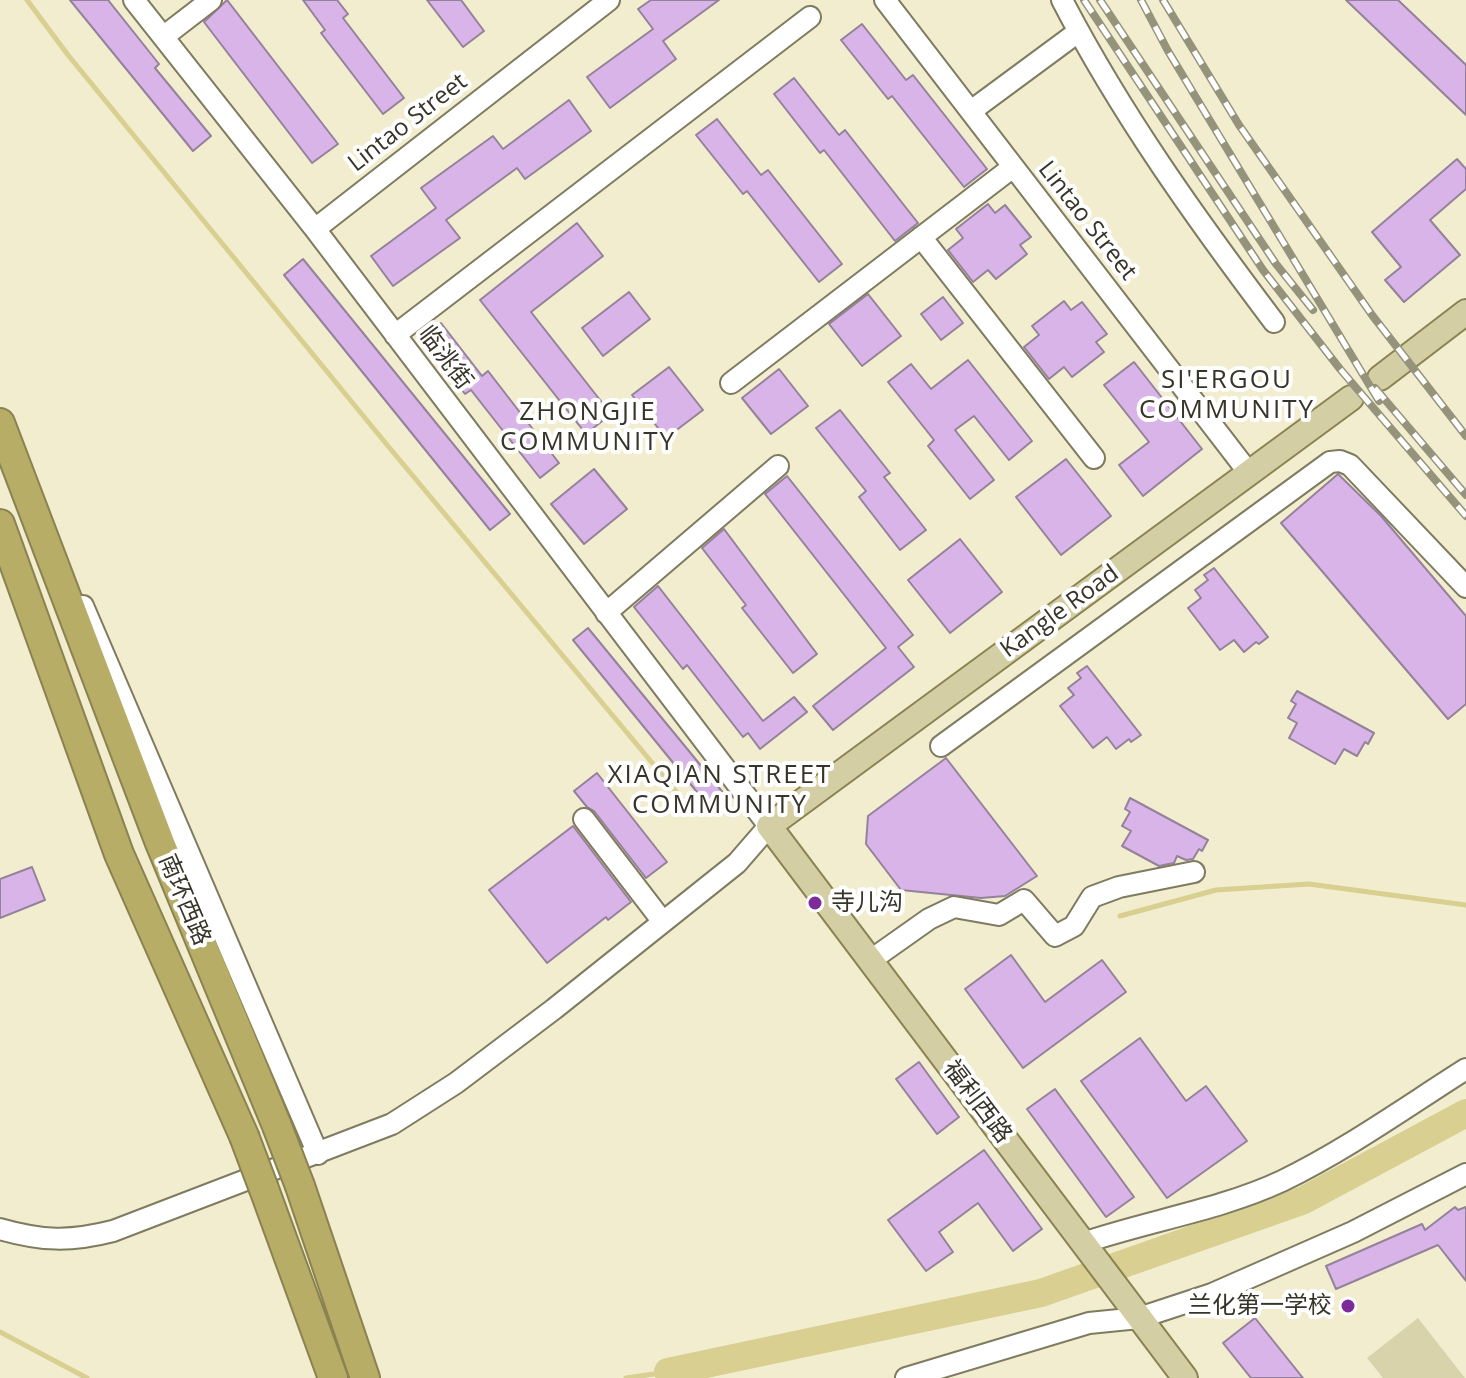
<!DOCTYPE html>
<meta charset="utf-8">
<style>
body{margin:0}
canvas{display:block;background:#f1edce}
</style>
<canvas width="1466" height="1378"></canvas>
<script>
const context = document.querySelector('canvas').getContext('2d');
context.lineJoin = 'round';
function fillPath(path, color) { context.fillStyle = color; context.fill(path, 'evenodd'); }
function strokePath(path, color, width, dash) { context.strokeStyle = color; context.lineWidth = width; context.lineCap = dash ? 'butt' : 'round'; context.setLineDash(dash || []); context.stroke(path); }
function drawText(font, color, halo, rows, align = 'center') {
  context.font = font + ' "Open Sans","Noto Sans SC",sans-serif'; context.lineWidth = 8; context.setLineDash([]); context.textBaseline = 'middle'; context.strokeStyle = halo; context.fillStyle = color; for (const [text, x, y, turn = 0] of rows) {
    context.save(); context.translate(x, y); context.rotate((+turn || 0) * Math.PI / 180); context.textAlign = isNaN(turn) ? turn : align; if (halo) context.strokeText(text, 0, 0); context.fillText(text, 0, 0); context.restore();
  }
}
fillPath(new Path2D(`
 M1418 1318 1465 1378H1383L1367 1358Z`), '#d8d3aa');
strokePath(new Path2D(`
 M27 0 68 55 383 440 694 813
 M1120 916 1216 890 1309 884 1466 905
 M0 1332 87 1378
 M626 1378 668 1372`), '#d8cf90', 5);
strokePath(new Path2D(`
 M668 1372 1041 1293 1304 1200 1466 1113`), '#d8cf90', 28);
const building = new Path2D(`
 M70 0H108L159 64 155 68 211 136 193 151Z
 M227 0 338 144 312 163 204 22Z
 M303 0H337L348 14 343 18 404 98 383 114 321 33 325 30Z
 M427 0H461L484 31 463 47Z
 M651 0H719L663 41 676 59 610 108 587 77 653 29 638 9Z
 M1346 0H1398L1466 65V115Z
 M862 24 906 80 913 75 987 169 964 187 892 96 888 99 841 40Z
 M794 78 839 135 845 130 918 223 895 241 824 150 820 153 774 94Z
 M569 100 591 131 525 179 517 168 446 220 460 238 393 286 371 256 436 208 421 188 493 136 503 149Z
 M717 119 761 175 768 170 842 264 819 282 747 191 743 194 696 135Z
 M1457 159 1466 169V189L1430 220 1460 255 1404 302 1385 280 1401 267 1372 232Z
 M988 204 995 213 1005 205 1031 237 1020 245 1027 254 996 279 988 270 973 282 948 250 963 238 956 229Z
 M577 223 603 256 531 312 611 414 586 434 480 300Z
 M303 259 510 514 490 530 284 275Z
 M629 292 650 319 603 356 582 328Z
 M868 294 901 336 862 366 829 324Z
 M943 297 963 323 941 340 921 314Z
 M1064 301 1071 310 1082 302 1107 334 1096 342 1104 352 1072 377 1064 367 1049 379 1024 347 1039 335 1032 326Z
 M441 323 482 376 488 371 559 463 540 478 471 390 465 394 421 338Z
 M968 360 1032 441 1009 460 974 416 955 430 994 480 970 499 928 446 934 440 888 382 911 364 931 389Z
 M1134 362 1202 449 1143 496 1119 465 1149 442 1104 385Z
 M669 367 703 410 666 438 632 395Z
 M779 369 808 406 771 434 742 398Z
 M840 410 890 473 884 477 926 530 900 550 859 497 866 491 816 428Z
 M1066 459 1111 516 1061 555 1016 497Z
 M594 469 627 509 584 544 551 504Z
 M1338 474 1381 516 1466 616V704L1448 719 1281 523Z
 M787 476 913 635 898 647 914 667 833 730 813 706 886 648 765 494Z
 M724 529 817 654 793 673 742 608 746 605 702 548Z
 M960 539 1002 592 950 633 908 580Z
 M1214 568 1268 637 1259 644 1256 642 1244 652 1234 640 1220 650 1188 608 1201 598 1195 590 1208 580 1204 575Z
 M658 586 763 721 794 697 807 712 760 749 748 733 743 737 687 665 683 669 634 607Z
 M588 628 725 795 710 808 573 640Z
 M1087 666 1141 735 1131 742 1129 739 1116 749 1107 737 1093 748 1060 706 1074 695 1068 688 1081 678 1077 673Z
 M1297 691 1374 733 1368 744 1365 742 1357 756 1344 749 1335 764 1289 738 1297 723 1288 718 1296 704 1291 701Z
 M946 758 1037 876 1005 896 981 898 901 890 866 844 868 816Z
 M597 773 667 862 646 878 594 811 587 807 574 791Z
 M1130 798 1208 840 1202 851 1199 849 1193 859 1186 860 1177 856 1174 863 1159 866 1122 846 1131 831 1122 826 1130 812 1125 809Z
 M573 826 631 902 608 920 606 917 547 963 489 890Z
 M32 867 45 900 0 918V879Z
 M1011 955 1045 1002 1102 960 1126 992 1023 1068 965 989Z
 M1140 1038 1186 1101 1206 1086 1247 1141 1167 1198 1081 1081Z
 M919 1062 959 1117 937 1134 896 1079Z
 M1055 1089 1134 1197 1106 1217 1027 1109Z
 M984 1150 1042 1229 1013 1251 978 1203 939 1232 953 1252 926 1271 888 1220Z
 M1455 1207 1458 1210 1466 1207V1281L1438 1245 1336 1289 1326 1266 1422 1224 1425 1230Z
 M1255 1318 1303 1378H1251L1223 1343Z`);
fillPath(building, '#d9b4e8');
strokePath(building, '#93829a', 2);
const minor = new Path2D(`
 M885 0 1249 473
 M1062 0C1121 114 1197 220 1274 322
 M163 37 211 0
 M971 111 1078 32
 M315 229 609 0
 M921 237 1094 458
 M395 335 810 17
 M731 383 1013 167
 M83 606 318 1154
 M606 613 778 466
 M941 746 1330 462 1340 461 1350 465 1466 587
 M584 819 663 922
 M871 960 929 919 954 907 999 915 1024 900 1055 936 1074 926 1092 897 1119 887 1194 872
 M0 1229C42 1241 70 1242 113 1231L392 1124 456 1083 554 1009 737 863 769 826 315 229 134 0
 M1083 1243C1147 1221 1220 1210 1282 1181 1346 1150 1406 1107 1466 1069
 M906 1378 1089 1323 1139 1318 1212 1294 1353 1232 1466 1174`);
const major = new Path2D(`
 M1380 378 1466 312
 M1185 1378 769 826 1351 398`);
const highway = new Path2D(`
 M0 423 160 843 277 1126
 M0 524 119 854 244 1136
 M300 1186 365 1378
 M264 1189 333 1378`);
strokePath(minor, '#7f7b60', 24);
strokePath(major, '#8a8351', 28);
strokePath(highway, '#8a8351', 32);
strokePath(minor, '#fff', 20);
strokePath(major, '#d4cea4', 24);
strokePath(highway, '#b7ad67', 28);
const rail = new Path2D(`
 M1084 0 1263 270 1340 369 1466 516
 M1100 0 1276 264 1313 310
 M1141 0 1168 51 1379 401
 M1163 0 1239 125 1372 315 1466 436
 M1375 388 1466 495`);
strokePath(rail, '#96937d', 8);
strokePath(rail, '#fff', 5, [15]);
const highwayBridge = new Path2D(`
 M277 1126 300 1186
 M244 1136 264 1189`);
strokePath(highwayBridge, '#8a8351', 32, []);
strokePath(highwayBridge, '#b7ad67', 28);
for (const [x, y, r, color] of [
 [815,903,8,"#7e2b9a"],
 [1348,1306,8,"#7e2b9a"]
]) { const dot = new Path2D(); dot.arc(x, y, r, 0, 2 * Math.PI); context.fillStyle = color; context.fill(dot); strokePath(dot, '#fff', 3); }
drawText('24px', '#373529', '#fff', [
 ["Lintao Street",408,123,-38],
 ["Lintao Street",1087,221,52],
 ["临洮街",445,358,53],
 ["Kangle Road",1060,612,-36],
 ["南环西路",184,900,67],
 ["福利西路",977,1102,53]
]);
drawText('24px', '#373529', '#fff', [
 ["寺儿沟",831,903],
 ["兰化第一学校",1332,1306,"right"]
], 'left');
context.letterSpacing = '2px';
drawText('26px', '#373529', '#fff', [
 ["SI'ERGOU",1227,381],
 ["COMMUNITY",1227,411],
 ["ZHONGJIE",588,413],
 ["COMMUNITY",588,443],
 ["XIAQIAN STREET",720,776],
 ["COMMUNITY",720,806]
]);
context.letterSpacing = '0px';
</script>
